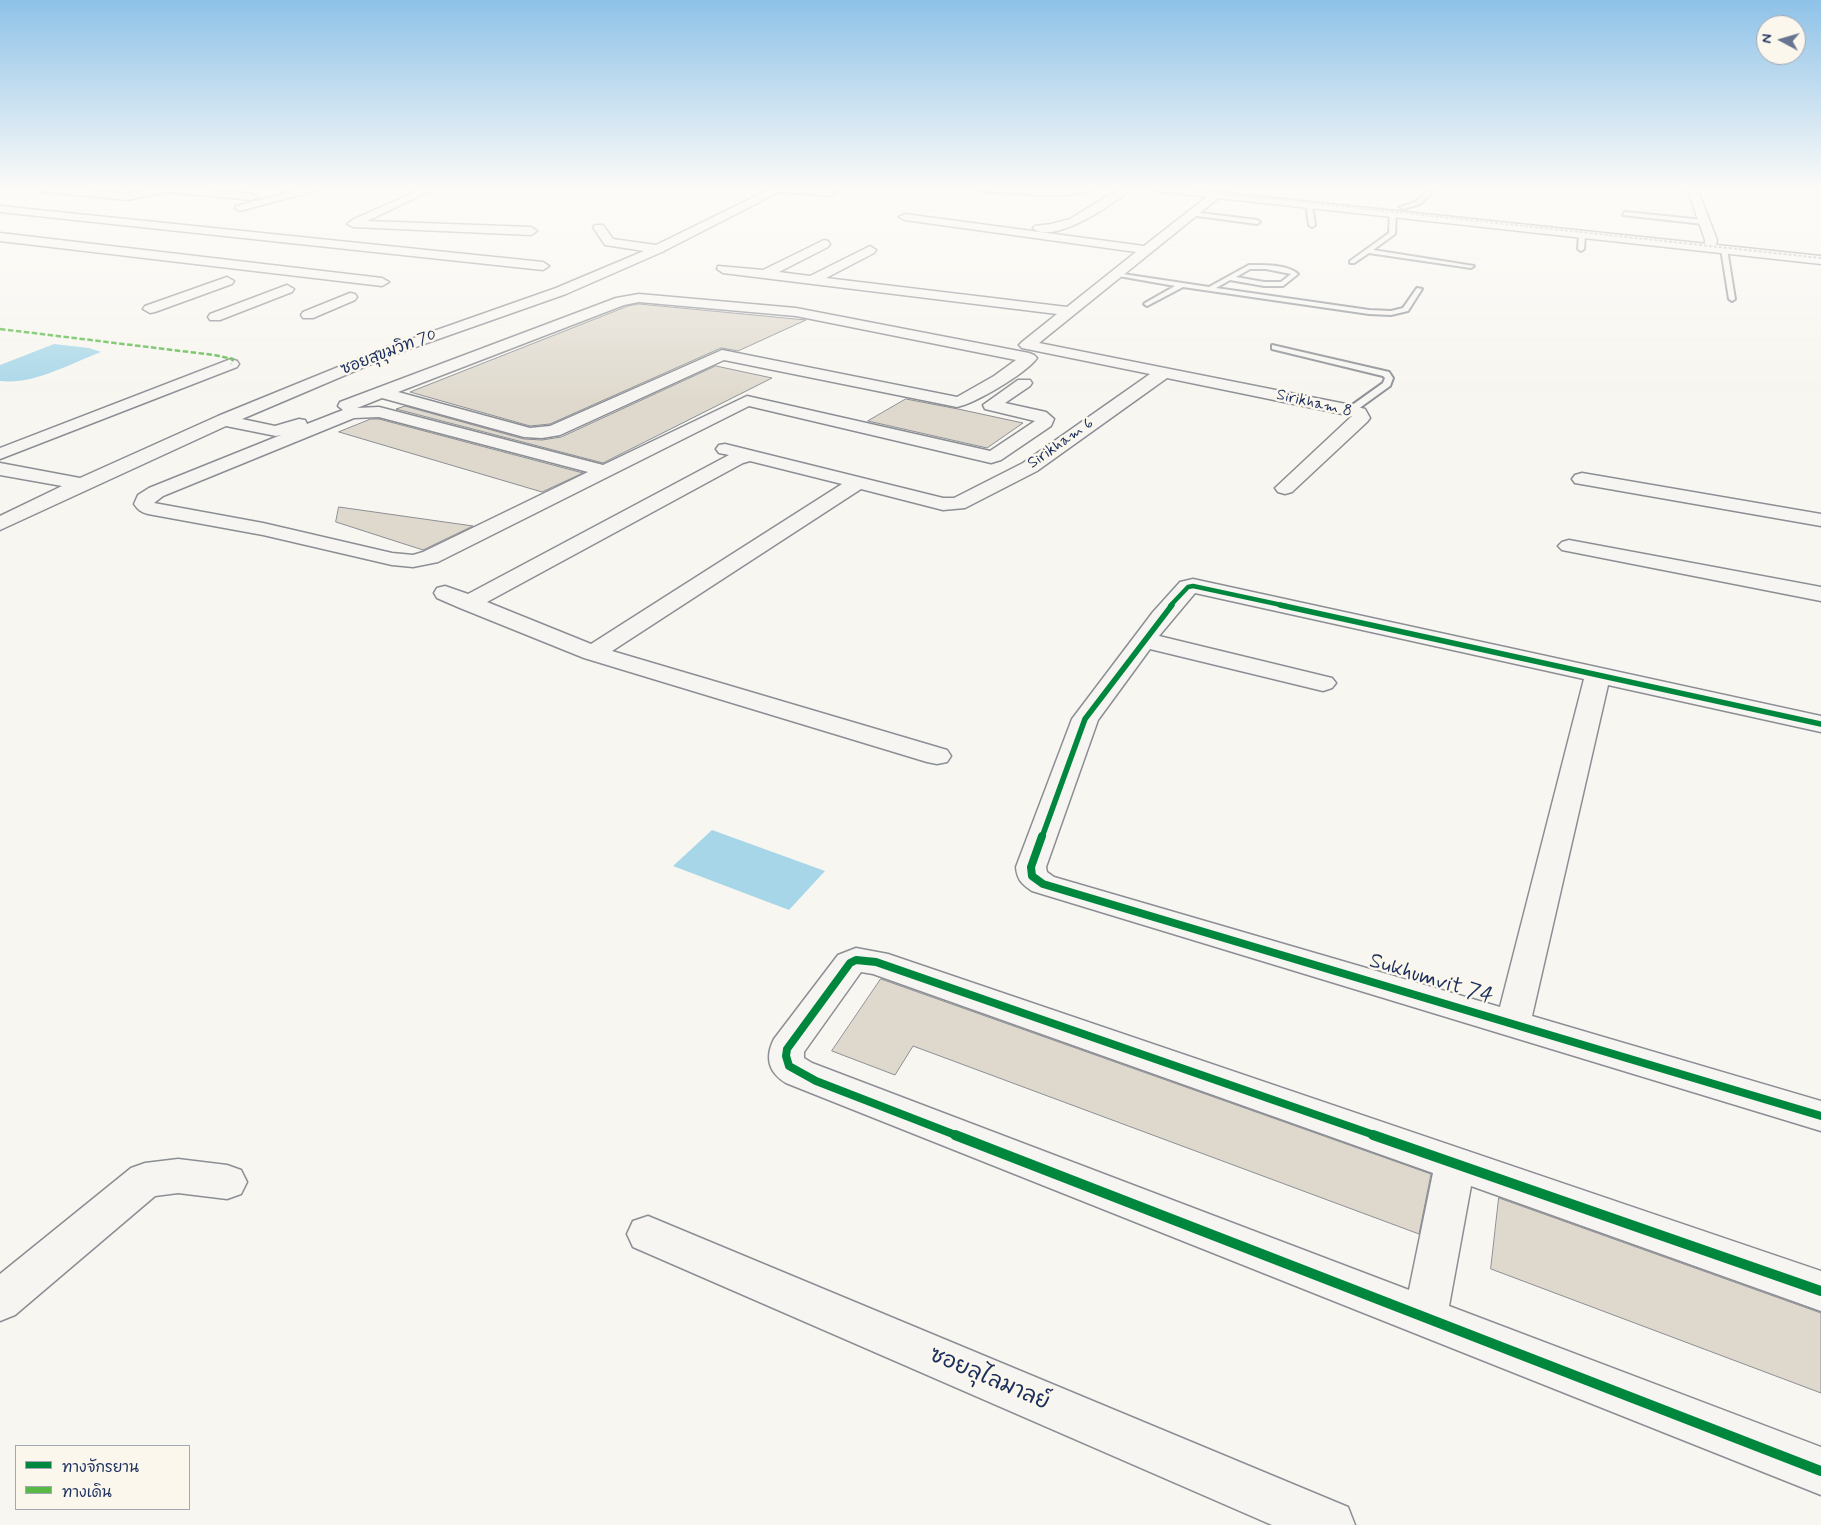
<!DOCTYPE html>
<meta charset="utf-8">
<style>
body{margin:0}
#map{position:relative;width:1821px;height:1525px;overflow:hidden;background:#f8f6f0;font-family:Mynerve,"Playpen Sans Thai",sans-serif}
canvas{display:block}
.legend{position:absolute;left:15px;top:1445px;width:175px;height:65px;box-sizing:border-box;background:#fbf7ec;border:1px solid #a1a7b3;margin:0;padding:6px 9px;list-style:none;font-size:15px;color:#1b2f5e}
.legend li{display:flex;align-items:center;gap:10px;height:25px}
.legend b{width:25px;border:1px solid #a1a7b3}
.north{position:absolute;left:1756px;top:15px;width:50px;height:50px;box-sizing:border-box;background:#fbf7ec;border:1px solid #a1a7b3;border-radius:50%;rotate:276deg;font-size:14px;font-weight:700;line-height:20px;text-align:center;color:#1b2f5e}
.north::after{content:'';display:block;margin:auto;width:18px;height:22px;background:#687591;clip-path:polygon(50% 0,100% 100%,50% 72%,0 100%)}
</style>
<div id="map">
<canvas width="1821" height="1525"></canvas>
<ul class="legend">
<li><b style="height:6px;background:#00873e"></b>ทางจักรยาน</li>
<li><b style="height:6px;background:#58b947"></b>ทางเดิน</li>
</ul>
<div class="north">N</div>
</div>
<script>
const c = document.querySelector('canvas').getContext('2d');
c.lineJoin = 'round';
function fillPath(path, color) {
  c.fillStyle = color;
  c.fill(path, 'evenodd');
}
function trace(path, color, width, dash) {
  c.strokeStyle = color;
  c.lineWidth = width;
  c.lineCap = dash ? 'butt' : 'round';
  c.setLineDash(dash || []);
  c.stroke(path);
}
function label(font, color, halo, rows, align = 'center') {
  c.font = font + ' Mynerve,"Playpen Sans Thai",sans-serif';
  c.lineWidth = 5;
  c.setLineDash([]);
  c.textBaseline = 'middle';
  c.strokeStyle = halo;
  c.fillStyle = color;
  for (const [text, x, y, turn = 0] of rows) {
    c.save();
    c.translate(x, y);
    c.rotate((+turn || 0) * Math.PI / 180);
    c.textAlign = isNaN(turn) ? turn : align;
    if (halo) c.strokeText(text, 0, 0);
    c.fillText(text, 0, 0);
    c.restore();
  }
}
fillPath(new Path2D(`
 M54,344l35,4 12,4c-32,12 -67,33 -101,29v-16z
 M712,830l113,41 -36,39 -116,-44z`), '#a7d6e8');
const building = new Path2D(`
 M639,304l167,16 -68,31 -17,-3 -171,76 -20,2 -120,-34 218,-86z
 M716,366l56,12 -169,85 -207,-54 9,-3 119,33 18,1 19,-3z
 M906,399l52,10 65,14 -36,25 -119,-27z
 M371,419h8l204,54 -41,19 -203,-60z
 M339,507l134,19 -50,24 -87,-28z
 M881,979l550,195 -12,60 -506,-188 -18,29 -63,-24z
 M1499,1198l322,115v80l-330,-124z`);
fillPath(building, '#dfd9cd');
trace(building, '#8b8e94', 1);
const lane = new Path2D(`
 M1430,188h6l-16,16 -17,5 -3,-2 16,-5z
 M1309,202l3,2 3,21 -3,2 -3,-2 -3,-21z
 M1393,211l3,2 -1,21 -22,16 101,16 -3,2 -102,-15 -15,10h-4v-2l39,-28 1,-20z
 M1192,212l65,8 3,2 -3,2 -67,-9z
 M1625,212l79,8 3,2 -3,2 -81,-9z
 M1582,232l3,2 -1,15 -3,2 -3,-2 1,-15z
 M1724,247l3,2 8,50 -3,2 -3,-2 -8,-50z
 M1249,265c14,0 38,-1 49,9l-15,12h-19l-34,-6 -14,8 153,22 22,1 12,-3 14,-20 5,1 -14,22 -17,4 -22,-1 -186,-27 -36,19 -3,-2 1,-1 30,-17 -62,-11 3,-2 93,14zM1250,269h16l25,5 -10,8h-17l-28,-5z
 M1272,345l117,27 4,6 -3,8 -36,26h-6v-4l35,-25 2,-5 -2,-2 -111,-27z`);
const street = new Path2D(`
 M41,188h22l64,6 31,-6h27l67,6 5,3 -5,3 -85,-8 -40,8 -82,-8 -4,-1z
 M304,188h15l-1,2 -78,21 -5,-3 1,-2z
 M424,188h13l-70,33 164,6 6,4 -6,4 -178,-8 -6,-3 7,-5z
 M772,188l59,2 5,3 -5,3 -52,-4 -117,60 -96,42 -176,62 -148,63 33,7 24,-7 6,1 2,4 36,-14 -5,-4 2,-4 276,-104 23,-4 157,14 233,45 5,2 3,3c-10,15 -63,46 -80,49l-233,-47 -164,75 -18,3 -18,-1 -142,-39 -25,10 22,-1 224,58 144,-69 243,55 45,-30 -50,-12 -2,-4 35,-25h12l2,3 -2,3 -25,17 41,9 8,7 -3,7 -50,34 -10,3 -242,-57 -311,156 -25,5 -21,-2 -129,-30 -115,-21c-7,-2 -10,-4 -14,-10l4,-9 11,-7 132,-53 -5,1 -50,-10 -226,104v-14l62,-30 -62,-11v-12l80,15 138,-62 162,-66 176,-62 88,-37 -39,-6 -12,-18 2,-2h8l10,14 43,6zM639,302l157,14 220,44 -22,16 -37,21 -235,-47 -172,76 -20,2 -132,-36 226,-87zM379,417l209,55 -165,80 -10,3 -21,-2 -129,-30 -109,-20 9,-7 191,-78z
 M975,188l94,2 23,-2c-14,14 -90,4 -112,3z
 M1120,188h11c-13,15 -80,58 -98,40l2,-2 16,-2 19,-5z
 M1687,188h10l20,52 -2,11 -4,1 -6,-4v-8z
 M1217,191l5,3 -1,2 -182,147 312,62 14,4 5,9 -3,4 -75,70 -7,2 -7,-2 -3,-4 77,-72 -185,-38 -130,93 -72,37 -22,2 -82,-21 -249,162 335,99 4,6 -4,6 -10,2 -10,-2 -343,-104 -124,-50 -23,-10 -3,-5 3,-5 8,-2 23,8 261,-139 -10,-2 -3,-4 3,-4 6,-1 218,54h11l69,-35 127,-89 -128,-26 -3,-3 3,-3 35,-28 -334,-41 -6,-4 1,-3 45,4 61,-30 4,1 2,3 -2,3 -49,25 31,4 60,-30 6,4 -2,3 -48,25 241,29 69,-55 -231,-32 -6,-3 6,-3 239,32 69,-54zM750,461l92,23 -251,160 -104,-42 256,-139z
 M0,206l543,56 6,4 -6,4 -543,-58z
 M0,233l382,45 7,4 -7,4 -382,-45z
 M227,277l7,4 -2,3 -77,28 -5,1 -7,-4 2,-3z
 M287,285l7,4 -2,3 -72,28h-10l-2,-3 2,-3z
 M350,293l5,1 2,3 -2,3 -42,18h-10l-2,-3 2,-3z
 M231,359l6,2 2,3 -2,3 -237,92v-11z
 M1582,473l239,41v12l-246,-43 -3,-4 3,-4z
 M1569,540l252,47v14l-259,-51 -4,-4 4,-4z
 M1193,579l628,137v16l-213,-47 -76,331 289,85v30l-789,-240c-10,-7 -15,-11 -16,-24l56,-148 81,-107 27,-30zM1195,593l389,86 -84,328 -446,-130 -7,-5 -1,-5 52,-147 52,-71 173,42 9,-3 4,-5 -4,-5 -173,-42z
 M856,948l32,6 933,317v40l-350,-125 -22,120 372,141v48l-1035,-412c-18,-11 -21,-26 -12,-44l64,-84zM861,972l12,2 560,199 -24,117 -597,-227 -8,-5v-6z
 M178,1159l49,6 14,5 6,12 -6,12 -14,5 -49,-6 -23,3 -140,119 -15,6v-47l131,-106 14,-5z
 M648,1216l700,291 7,18h-83l-639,-278 -6,-13 6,-13z`);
const highway = new Path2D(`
 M1149,188h30l642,68v8l-667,-73z`);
trace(lane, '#8b8e94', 4);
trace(street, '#8b8e94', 3);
trace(highway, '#8b8e94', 3);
fillPath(lane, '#f6f5f1');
fillPath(street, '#f6f5f1');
fillPath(highway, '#f6f5f1');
trace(new Path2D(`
 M1172,188l649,70`), '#b3b5b7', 2, [3, 2]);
trace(new Path2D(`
 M0,329l214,26 19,4 -2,5`), '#58b947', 2.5, [5.5, 2.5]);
trace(new Path2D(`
 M1170,606l18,-19 5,-1 93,20`), '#00873e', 4.5);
trace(new Path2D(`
 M1280,605l541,119
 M1042,837l43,-118 87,-114`), '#00873e', 5.5);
trace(new Path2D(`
 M1042,836l-11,31 1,9 11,8 778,232
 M958,1136l-142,-55 -27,-15 -3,-10 1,-7 63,-86 6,-3 20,2 501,174`), '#00873e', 8);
trace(new Path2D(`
 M955,1135l866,336
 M1373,1135l448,156`), '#00873e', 10);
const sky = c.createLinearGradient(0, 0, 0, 401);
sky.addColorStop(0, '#8ec2e8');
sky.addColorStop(0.47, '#fcfbf8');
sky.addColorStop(1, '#fcfbf800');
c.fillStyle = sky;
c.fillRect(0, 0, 1821, 401);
label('16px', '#1b2f5e', '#fbf7ec', [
 ["ซอยสุขุมวิท 70",389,353,-21],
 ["Sirikham 8",1314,404,13],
 ["Sirikham 6",1061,444,-35]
]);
label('22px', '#1b2f5e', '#fbf7ec', [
 ["Sukhumvit 74",1431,980,17],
 ["ซอยลุไลมาลย์",989,1380,23]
]);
</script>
